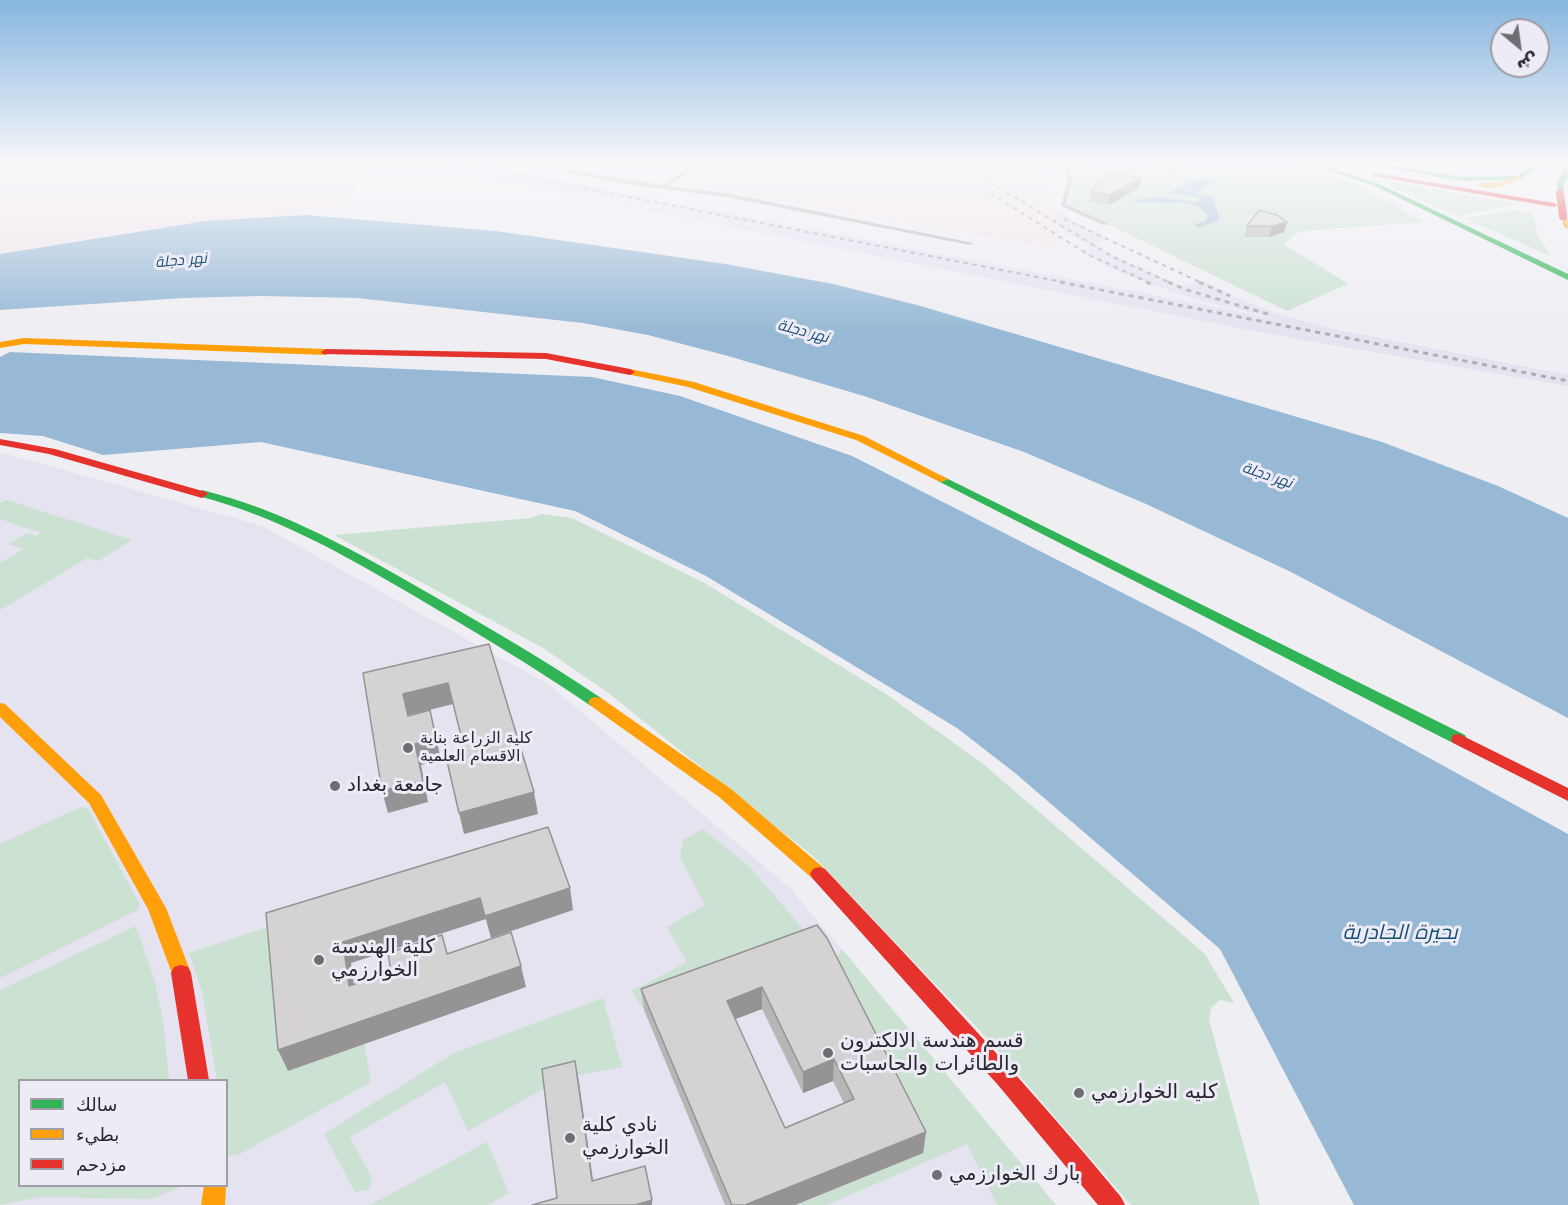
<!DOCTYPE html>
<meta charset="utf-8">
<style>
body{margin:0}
#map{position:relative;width:1568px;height:1205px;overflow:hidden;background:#eeeef3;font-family:"DejaVu Sans",Cairo,sans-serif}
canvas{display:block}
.legend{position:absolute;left:18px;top:1079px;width:210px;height:108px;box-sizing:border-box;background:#edebf6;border:2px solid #9f9da5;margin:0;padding:8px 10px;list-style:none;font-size:18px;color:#29282c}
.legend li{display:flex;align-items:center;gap:12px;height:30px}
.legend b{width:30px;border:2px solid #9f9da5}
.north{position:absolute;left:1490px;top:18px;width:60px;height:60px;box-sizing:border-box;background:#edebf6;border:2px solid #9f9da5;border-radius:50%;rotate:151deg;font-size:16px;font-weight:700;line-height:24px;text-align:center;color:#29282c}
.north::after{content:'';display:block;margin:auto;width:21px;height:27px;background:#6e6d72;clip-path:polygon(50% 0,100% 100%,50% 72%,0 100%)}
</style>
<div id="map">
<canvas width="1568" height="1205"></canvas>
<ul class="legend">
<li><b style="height:8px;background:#30b455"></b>سالك</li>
<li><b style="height:8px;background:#ff9f0a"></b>بطيء</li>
<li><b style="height:8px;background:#e5322d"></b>مزدحم</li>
</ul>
<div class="north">ش</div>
</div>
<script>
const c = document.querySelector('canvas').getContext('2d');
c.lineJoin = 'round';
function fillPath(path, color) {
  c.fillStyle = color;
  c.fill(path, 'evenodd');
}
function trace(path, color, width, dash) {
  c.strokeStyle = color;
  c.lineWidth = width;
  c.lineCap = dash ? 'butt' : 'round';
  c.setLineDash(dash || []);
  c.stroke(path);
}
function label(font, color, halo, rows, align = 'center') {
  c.font = font + ' "DejaVu Sans",Cairo,sans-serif';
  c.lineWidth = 6;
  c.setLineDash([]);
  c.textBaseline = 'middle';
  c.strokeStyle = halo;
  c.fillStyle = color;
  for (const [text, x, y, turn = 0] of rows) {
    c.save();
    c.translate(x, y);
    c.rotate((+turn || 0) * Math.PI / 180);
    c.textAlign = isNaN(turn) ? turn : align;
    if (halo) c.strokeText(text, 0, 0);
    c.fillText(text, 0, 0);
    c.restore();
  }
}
fillPath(new Path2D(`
 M384,164h93l805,156 -83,-20 -50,-16 -42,-17 -29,-17 14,-2 -85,-53 -32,-31 133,76 -12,4 22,13 63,29 21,-5 67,30 60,17 239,47v11l-310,-54 -818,-163z
 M0,452l262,74 286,158 242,204 266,317h-1056zM20,1080h206v106h-206z`), '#e5e3f0');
fillPath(new Path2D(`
 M0,164h367l-21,42 -213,25 -133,23z
 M706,164h334l23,86 -386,-67z`), '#f2e4ea');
fillPath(new Path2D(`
 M1077,164h213l40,8 -4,3 24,5 73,42 -124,9 -15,13 64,40 -61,27 -217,-105z
 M1371,178l131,23 14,4 -59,11z
 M1514,210l19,4 4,19 14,23 -87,-38z
 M6,500h1l125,40 -34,21 -11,-3 -87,52v-47l24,-14 -16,-5 20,-11 8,3 5,-3 -41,-14v-16z
 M541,514l31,4 131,64 183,112 97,70 222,190 29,49 -14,-3 -9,8 -2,12 51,185h-129l-145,-168 -172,-180 -207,-165 -64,-44 -209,-113 197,-17z
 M81,807l7,2 52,96 -2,5 -138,68v-134z
 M703,829l48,39 66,78 -173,64 -12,-19 55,-29 -20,-35 38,-22 -25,-47 3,-18z
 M325,908l39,135 7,39 -133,73 -11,2 -1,-77h-9l-15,-88 -13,-39z
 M136,926l19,56 8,39 6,59h-149v106h159v2l-28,11 -111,-2 -40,8v-215z
 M841,948l215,257h-59l-30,-61 -140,61h-32l128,-52 -97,-193 14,-6z
 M603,998l19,69 -59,11 -95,53 -23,-49 -95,55 22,42 -3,11 -14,2 -31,-58 130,-81z
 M487,1142l22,51 -21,12h-118z`), '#cbe1d2');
fillPath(new Path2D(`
 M1214,177l7,1 -25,15 18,5 5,22 -20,8 -6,-3 12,-4 3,-4c-11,-24 -59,-10 -78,-16l28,-4 37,5 6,-4 -33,-5 20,-11z
 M306,215l190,16 229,33 108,20 84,21 465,137 116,44 70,32v200l-277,-146 -145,-68 -122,-52 -160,-56 -136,-40 -80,-21 -65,-12 -226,-25 -97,-2 -76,2 -184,12v-56l205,-33z
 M10,352l582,25 88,19 172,60 338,171 378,207v371h-214l-134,-256 -205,-176 -58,-45 -251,-152 -131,-65 -314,-69 -158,13 -60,-19 -43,-3v-76z`), '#97b9d5');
fillPath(new Path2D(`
 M522,164h12l128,21 33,-21h7l-34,22 58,7 247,50 -3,2 -244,-48 -101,-13z
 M1064,164h6l3,18 -7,22 41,19v2h-4l-42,-19 6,-24z
 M1517,164h14l6,2 -3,2z`), '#b2b4b5');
fillPath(new Path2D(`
 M1308,164h9l62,20 189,90v6l-193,-94z
 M1366,164h15l81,13 55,-1 17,-12h7l-22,16 -57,1z
 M1568,164v14l-5,6 1,9 -6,1 -1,-10 8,-19z
 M942,476l523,259 2,4 -2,4h-12l-515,-262 -2,-2 2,-2z
 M202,490c84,21 153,61 228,104 58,33 116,67 171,104l3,4 -3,4h-10c-57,-39 -116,-74 -175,-109 -70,-41 -139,-81 -218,-101l-2,-2 2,-2z`), '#30b455');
fillPath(new Path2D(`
 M1519,176l2,3c-14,5 -31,13 -44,6l3,-2h17z
 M1560,214l7,2 1,13 -4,-2z
 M24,338l302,11 5,3 -5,3 -302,-11 -24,4v-6z
 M630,369l64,13 170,54 84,43 -6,3 -4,-1 -82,-41 -168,-53 -61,-13 -2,-2z
 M596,697l5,1 130,91 94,80 3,5 -3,5 -6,2 -6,-2 -94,-82 -128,-91 -3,-4 3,-4z
 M0,703l5,1 96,91 65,113 25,65 -3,6 -7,2 -7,-2 -26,-70 -59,-106 -89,-86z
 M204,1186h22l-1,19h-24z`), '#ff9f0a');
fillPath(new Path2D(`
 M1375,173l179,30 4,2 -4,2 -181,-31z
 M326,349l220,4 84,16 5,3 -5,3 -84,-16 -223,-5 -2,-2z
 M0,439l55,10 151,43 2,2 -6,4 -153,-44 -49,-9z
 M1459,734l109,54v13l-115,-58 -2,-4 2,-4z
 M819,867l6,2c101,107 202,214 296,328l4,8h-27l-100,-120 -185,-206 -3,-5 3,-5z
 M181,965l7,2 3,6 18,107h-21l-17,-107 3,-6z`), '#e5322d');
trace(new Path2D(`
 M404,164l54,7
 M460,164l608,119
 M944,164l23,14
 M960,164l153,93 58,26
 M88,169l158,-5
 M990,193l99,62 61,28
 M1064,219l138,64`), '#aeaeb1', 2, [4.5, 4.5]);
trace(new Path2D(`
 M1060,282l508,99
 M1146,282l8,3
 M1168,282l19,8 84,25
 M1199,282l31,14`), '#aeaeb1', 3, [5, 5]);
trace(new Path2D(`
 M1560,193l3,23`), '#e5322d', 8);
fillPath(new Path2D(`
 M1144,164h42l-14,6z
 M1141,178l-2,10 -30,17 -19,-4 1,-9z
 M1287,222l-3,10 -15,5h-25l3,-11z
 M817,925l109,207 -3,21 -128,52h-70l-81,-195 -3,-21zM762,1009l41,84 30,-12 11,22 -59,25 -50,-109z`), '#b7b5b6');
fillPath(new Path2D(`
 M1173,164h13l-14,6z
 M1141,178l-2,10 -30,17 1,-10z
 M1287,222l-3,10 -15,5 3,-11z
 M448,683l5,21 -44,11 4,21 -5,-20 -5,-22z
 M430,710l11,50 -20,5 7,37 -40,11 -6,-22 33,-47z
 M534,792l4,22 -74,20 -5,-21z
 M570,888l3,22 -82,28 -6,-22z
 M480,898l6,21 -135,44 6,45 -8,-22 -6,-44z
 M521,966l5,21 -238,84 -10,-21z
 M762,987v22l-34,13 -1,-21z
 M834,1059l-1,22 -30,12v-21z
 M575,1061l4,21 17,119 -4,-20z
 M926,1132l-3,21 -128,52h-50z
 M652,1200v5h-17z`), '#959394');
const building = new Path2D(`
 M1111,172l30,6 -31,17 -19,-3z
 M1259,210l18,5 10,7 -15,4h-25z
 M489,644l45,148 -75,21 -12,-52 19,-5 -18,-73 -45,11 5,22 22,-6 6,29 -21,5 8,37 -41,10 -19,-118z
 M548,827l22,61 -85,28 -5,-18 -137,44 6,44 42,-14 -3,-19 54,-18 5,19 64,-22 10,34 -243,84 -12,-137z
 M817,925l10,13 99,194 -181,73h-13l-91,-216zM762,987l41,85 31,-13 20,40 -69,29 -58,-127z
 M575,1061l17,120 53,-15 7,34 -17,5h-103l25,-7 -15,-129z`);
fillPath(building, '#d5d2d4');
trace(building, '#959394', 1.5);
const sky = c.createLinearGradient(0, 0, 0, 333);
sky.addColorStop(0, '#87b6e0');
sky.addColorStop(0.49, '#f7f7fa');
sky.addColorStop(1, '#f7f7fa00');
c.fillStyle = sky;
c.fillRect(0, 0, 1568, 333);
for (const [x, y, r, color] of [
 [408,748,6,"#6e6d72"],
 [335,786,6,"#6e6d72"],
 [319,960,6,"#6e6d72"],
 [828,1053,6,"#6e6d72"],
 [1079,1093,6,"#6e6d72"],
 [570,1138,6,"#6e6d72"],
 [937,1175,6,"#6e6d72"]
]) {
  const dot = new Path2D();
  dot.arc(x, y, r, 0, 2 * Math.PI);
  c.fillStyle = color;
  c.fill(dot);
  trace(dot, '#edebf6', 2);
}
label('italic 15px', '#184f75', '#edebf6', [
 ["نهر دجلة",181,261,-5],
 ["نهر دجلة",803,332,15],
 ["نهر دجلة",1267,476,19]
]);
label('16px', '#29282c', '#edebf6', [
 ["كلية الزراعة بناية",420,739],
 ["الاقسام العلمية",420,757]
], 'left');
label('20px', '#29282c', '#edebf6', [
 ["جامعة بغداد",347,786],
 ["كلية الهندسة",331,948],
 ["الخوارزمي",331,971],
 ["قسم هندسة الالكترون",840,1042],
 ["والطائرات والحاسبات",840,1065],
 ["كليه الخوارزمي",1091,1093],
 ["نادي كلية",582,1126],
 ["الخوارزمي",582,1149],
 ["بارك الخوارزمي",949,1175]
], 'left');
label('italic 21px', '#184f75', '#edebf6', [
 ["بحيرة الجادرية",1400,934]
]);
</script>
